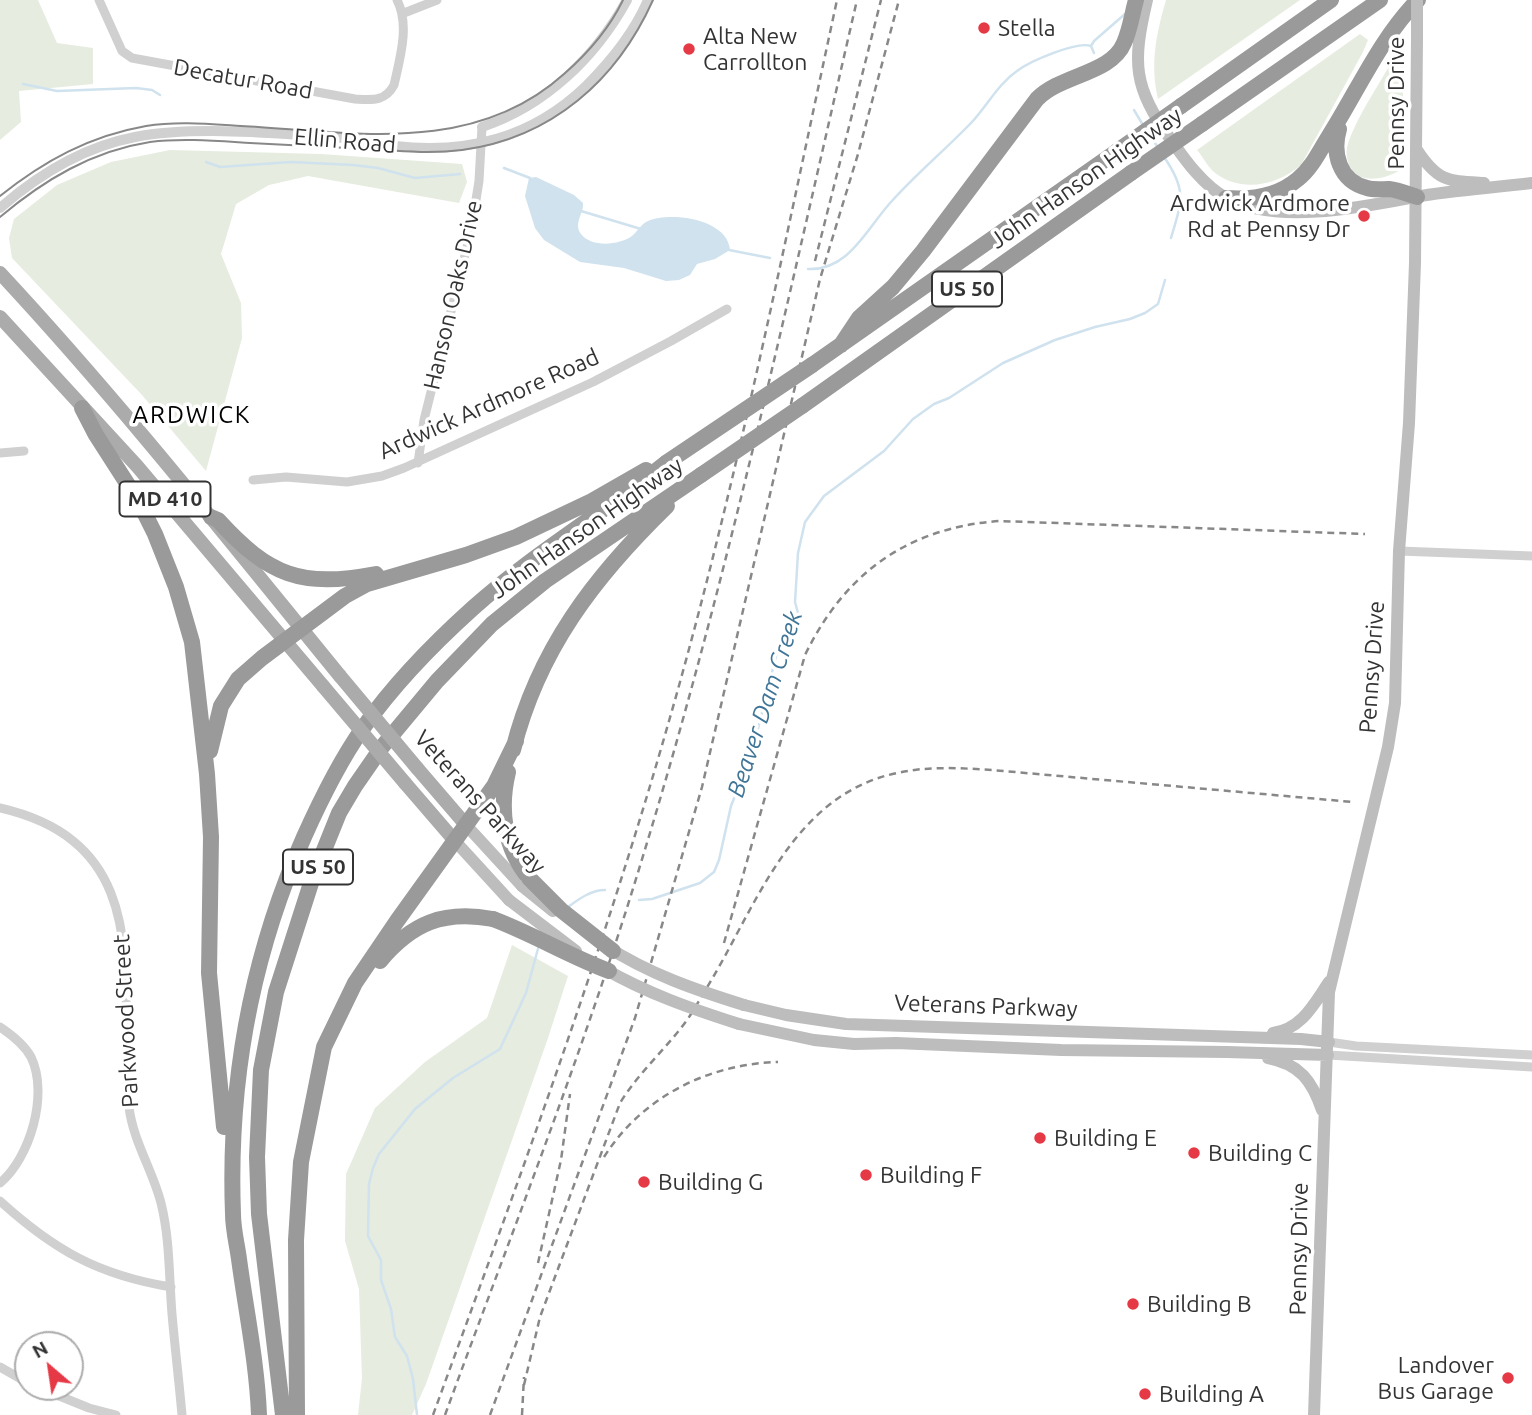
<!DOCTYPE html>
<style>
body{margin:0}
#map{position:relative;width:1532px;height:1415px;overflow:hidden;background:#fff;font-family:Ubuntu,sans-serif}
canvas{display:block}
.north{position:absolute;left:14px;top:1331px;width:70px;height:70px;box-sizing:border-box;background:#fff;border:2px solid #adadad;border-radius:50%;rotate:331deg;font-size:19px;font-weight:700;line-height:28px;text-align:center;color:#333}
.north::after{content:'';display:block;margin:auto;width:24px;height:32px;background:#e63946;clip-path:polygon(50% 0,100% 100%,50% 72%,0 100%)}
</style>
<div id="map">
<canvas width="1532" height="1415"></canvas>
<div class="north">N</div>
</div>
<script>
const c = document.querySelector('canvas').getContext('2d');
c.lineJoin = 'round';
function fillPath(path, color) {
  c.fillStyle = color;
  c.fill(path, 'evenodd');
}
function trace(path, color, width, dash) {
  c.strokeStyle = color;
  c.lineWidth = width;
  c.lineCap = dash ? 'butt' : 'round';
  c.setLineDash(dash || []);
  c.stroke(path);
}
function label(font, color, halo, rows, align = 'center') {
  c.font = font + ' Ubuntu,sans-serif';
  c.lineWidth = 7;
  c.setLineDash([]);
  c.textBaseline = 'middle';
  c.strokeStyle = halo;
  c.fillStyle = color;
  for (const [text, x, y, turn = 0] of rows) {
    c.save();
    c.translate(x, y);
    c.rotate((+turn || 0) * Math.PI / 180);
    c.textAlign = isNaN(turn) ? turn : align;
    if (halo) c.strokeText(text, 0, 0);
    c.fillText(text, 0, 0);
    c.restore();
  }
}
fillPath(new Path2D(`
 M0,0h38l19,43 36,5v36l-74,7 2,31 -21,18z
 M1166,0h134l-142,99c-8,-36 -2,-64 8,-99z
 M1360,34l8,6 -5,12 -62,113c-23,20 -60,29 -87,7 -6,-5 -11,-15 -17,-22z
 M1403,51v84l-3,35c-11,7 -28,12 -41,6 -9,-5 -14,-18 -12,-28 5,-24 35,-68 48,-92z
 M170,150l151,4 141,10 5,18 -8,21 -151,-27 -39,9 -33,19 -15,50 20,49 1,35 -36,133 -64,-76 -130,-137 -3,-20 5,-19 43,-34 54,-23z
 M512,945l56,31 -20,62 -122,346 -14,31h-54l4,-37 -3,-89 -14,-48 1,-67 29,-66 50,-46 62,-44z`), '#e6ecdf');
fillPath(new Path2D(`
 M536,177l38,18 9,8c1,11 -10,20 -2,31 11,14 38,11 51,2 5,-4 9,-12 16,-15 23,-10 80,-2 82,29l-15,9 -18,5 -7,11 -11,5 -13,1 -42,-13 -44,-6 -36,-22 -9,-12 -10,-32 4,-18z`), '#cfe2ee');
trace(new Path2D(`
 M1094,53l-3,-7 3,-5 31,-27
 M23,84l34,7 79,-3 16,2 8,5
 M1134,110l9,15
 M1151,136l7,12
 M1164,157c23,33 18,44 7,81
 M206,162l14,5 71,-5 62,3 25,3 37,10 45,-4
 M504,168l26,10
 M581,211l60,18
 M729,250l41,8
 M808,269c41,2 59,-41 83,-67 25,-28 54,-52 80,-79 16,-17 27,-39 46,-52 13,-10 60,-30 74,-25
 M639,900l13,-1 48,-16 14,-11 5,-12 12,-54 21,-53 24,-97 8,-19 11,-13 3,-11 -3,-11 3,-49 7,-31 19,-26 60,-45 29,-32 21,-15 15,-6 54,-35 52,-23 40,-13 35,-8 15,-6 13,-9 7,-24
 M568,907c11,-8 23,-17 37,-17
 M417,1415l-4,-36 -6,-23 -12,-19 -4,-28 -10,-29v-20l-13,-24 1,-52 4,-16 6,-14 36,-45 38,-31 47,-29 26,-56 13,-48`), '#cfe2ee', 2.5);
trace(new Path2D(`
 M99,0l23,51 10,7 223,41c17,1 30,3 39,-14 6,-27 16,-60 3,-85
 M404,13l33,-13
 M0,453l24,-2
 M418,463l6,-43 47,-189 8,-50 3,-54
 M253,480l33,-3 61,5 35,-6 22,-8 189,-86 78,-41 56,-32
 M1399,551l133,5
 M0,808c161,37 117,179 129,299 4,34 24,64 32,96 9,36 8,75 11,111 3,34 7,67 10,101
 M0,1027c12,8 24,17 31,30 18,37 -1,101 -31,126
 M1329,1042l27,4 176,9
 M1328,1055l204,12
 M0,1201c54,49 98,74 171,86
 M0,1367l28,16
 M37,1387l52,21 27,7`), '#d0d0d0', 9);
trace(new Path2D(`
 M482,127c63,-21 113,-69 145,-127
 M0,208c39,-34 83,-61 135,-71 58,-11 137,-4 197,0 21,2 42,6 63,9 73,8 137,-8 191,-60 25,-25 48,-53 62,-86`), '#d0d0d0', 10);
trace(new Path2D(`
 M1147,0c-15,64 -14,86 24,140 15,21 32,45 55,58 49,27 137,9 189,-1 38,-7 78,-9 117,-14
 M1417,150c21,32 31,31 67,33
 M466,825l56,61
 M455,841l54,59
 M744,1005l42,10 60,9 455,15 28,3
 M739,1024l75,16 40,4 42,-1 165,7 166,2 101,3
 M1273,1033c29,-4 41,-29 56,-51
 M1268,1058c32,6 44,23 54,52
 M1314,1415l15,-423 59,-245 7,-44 4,-152 10,-128 6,-160 2,-226`), '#bdbdbd', 12);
trace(new Path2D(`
 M0,273c120,129 229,267 340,403
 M0,317l137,149 186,220
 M417,768l49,57
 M405,783l50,58`), '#ababab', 14);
trace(new Path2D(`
 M1181,106l150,-106
 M1202,124l178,-124
 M1339,129c-7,24 0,52 28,59 7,2 14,1 22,1 9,1 19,5 28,8
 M1226,198c26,2 52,-2 72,-19 14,-11 22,-29 31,-43 29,-46 51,-97 89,-136
 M841,345l18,-27 34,-31 30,-36 114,-152c25,-25 74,-25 87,-56 6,-13 8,-29 12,-43
 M812,365l304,-213
 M802,406l329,-233
 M82,408l14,27 43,67 16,32 21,53 16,55 15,132 4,63 -2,136 15,154
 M211,517l7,3c51,56 83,68 158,54
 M513,750c25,-100 81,-173 154,-244
 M210,751l11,-45 17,-27 24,-21 83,-62 22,-12 99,-29 50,-18 76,-36 54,-31
 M508,772c-9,37 -4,76 21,106
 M380,961c32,-38 63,-51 113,-42
 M259,1415c-2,-52 -13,-104 -20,-156 -2,-15 -6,-30 -6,-45 -5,-131 18,-257 71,-377 17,-38 35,-75 59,-109 31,-44 70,-84 110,-120 60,-54 130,-95 193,-145
 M283,1415l-24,-201 -2,-57 4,-87 15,-78 36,-112 27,-67 16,-27 27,-39 55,-66 55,-57 53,-43 156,-106
 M297,1415l-1,-175 5,-78 23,-115 31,-64 42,-62 97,-135 22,-45`), '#9a9a9a', 16);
trace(new Path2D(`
 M0,196c44,-35 89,-60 146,-70 31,-5 63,-2 95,0 112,6 232,30 323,-52 24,-21 45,-45 59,-74
 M0,217c44,-37 92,-66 150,-75 33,-4 67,-1 100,1 39,2 78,4 117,6 32,2 63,5 95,1 90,-12 155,-70 191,-150`), '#888', 2);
trace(new Path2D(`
 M815,261l66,-261
 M724,943l81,-288c40,-82 102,-127 194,-134l366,13
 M604,1157c38,-60 104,-93 174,-95
 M538,1263l23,-103 9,-66
 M524,1385l16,-68 80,-214c19,-31 46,-54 67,-83 7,-10 13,-21 19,-31 50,-81 85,-194 191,-216 31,-7 63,-5 95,-3l361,32
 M433,1415c84,-230 169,-459 236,-694 68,-237 116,-480 168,-721
 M445,1415c68,-186 141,-370 198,-559 86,-281 148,-570 214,-856
 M490,1415l145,-397 67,-231 118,-508 38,-125 41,-154
 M522,1415l2,-38`), '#888', 2.5, [7, 5]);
trace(new Path2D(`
 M1417,37v-37
 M522,886l31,25
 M509,900l67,51
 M606,946c43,28 90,44 138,59
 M603,968c43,25 89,41 136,56`), '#bdbdbd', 12);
trace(new Path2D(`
 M340,676l77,92
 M323,686l82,97`), '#ababab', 14);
trace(new Path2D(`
 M1116,152l65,-46
 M1131,173l71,-49
 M666,463l146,-98
 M701,475l101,-69
 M529,878l32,32 52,41
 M493,919c40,15 76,37 116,52`), '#9a9a9a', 16);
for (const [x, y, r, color] of [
 [984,28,7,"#e63946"],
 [689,49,7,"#e63946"],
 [1364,216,7,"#e63946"],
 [1040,1138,7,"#e63946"],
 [1194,1153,7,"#e63946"],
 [866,1175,7,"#e63946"],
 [644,1182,7,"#e63946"],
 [1133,1304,7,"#e63946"],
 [1508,1378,7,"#e63946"],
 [1145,1394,7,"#e63946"]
]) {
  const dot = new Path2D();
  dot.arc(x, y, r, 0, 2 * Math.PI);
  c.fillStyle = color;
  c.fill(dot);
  trace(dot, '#fff', 2.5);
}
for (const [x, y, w] of [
 [967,289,70],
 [165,499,91],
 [318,867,70]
]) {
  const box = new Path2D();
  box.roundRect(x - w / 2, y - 17.5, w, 35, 5);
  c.fillStyle = '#fff';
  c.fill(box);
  trace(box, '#333', 2);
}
label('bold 21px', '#333', null, [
 ["US 50",967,289],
 ["MD 410",165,499],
 ["US 50",318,867]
]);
label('23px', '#333', '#fff', [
 ["Stella",998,28],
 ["Alta New",703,36],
 ["Carrollton",703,62],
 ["Ardwick Ardmore",1350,203,"right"],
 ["Rd at Pennsy Dr",1350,229,"right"],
 ["Building E",1054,1138],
 ["Building C",1208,1153],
 ["Building F",880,1175],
 ["Building G",658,1182],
 ["Building B",1147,1304],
 ["Landover",1494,1365,"right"],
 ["Bus Garage",1494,1391,"right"],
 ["Building A",1159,1394]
], 'left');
label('23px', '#333', '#fff', [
 ["Decatur Road",243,79,10],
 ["Pennsy Drive",1396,103,-90],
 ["Ellin Road",345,141,5],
 ["John Hanson Highway",1086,178,-35],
 ["Hanson Oaks Drive",453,295,-77],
 ["Ardwick Ardmore Road",489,404,-24],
 ["John Hanson Highway",587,528,-35],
 ["Pennsy Drive",1372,667,-86],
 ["Veterans Parkway",480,802,48],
 ["Veterans Parkway",986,1006,2],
 ["Parkwood Street",126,1021,-93],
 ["Pennsy Drive",1299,1249,-89]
]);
c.letterSpacing = '2px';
label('24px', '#000', '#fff', [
 ["ARDWICK",192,415]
]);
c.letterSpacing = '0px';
label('italic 24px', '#3f7597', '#fff', [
 ["Beaver Dam Creek",765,704,-72]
]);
</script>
